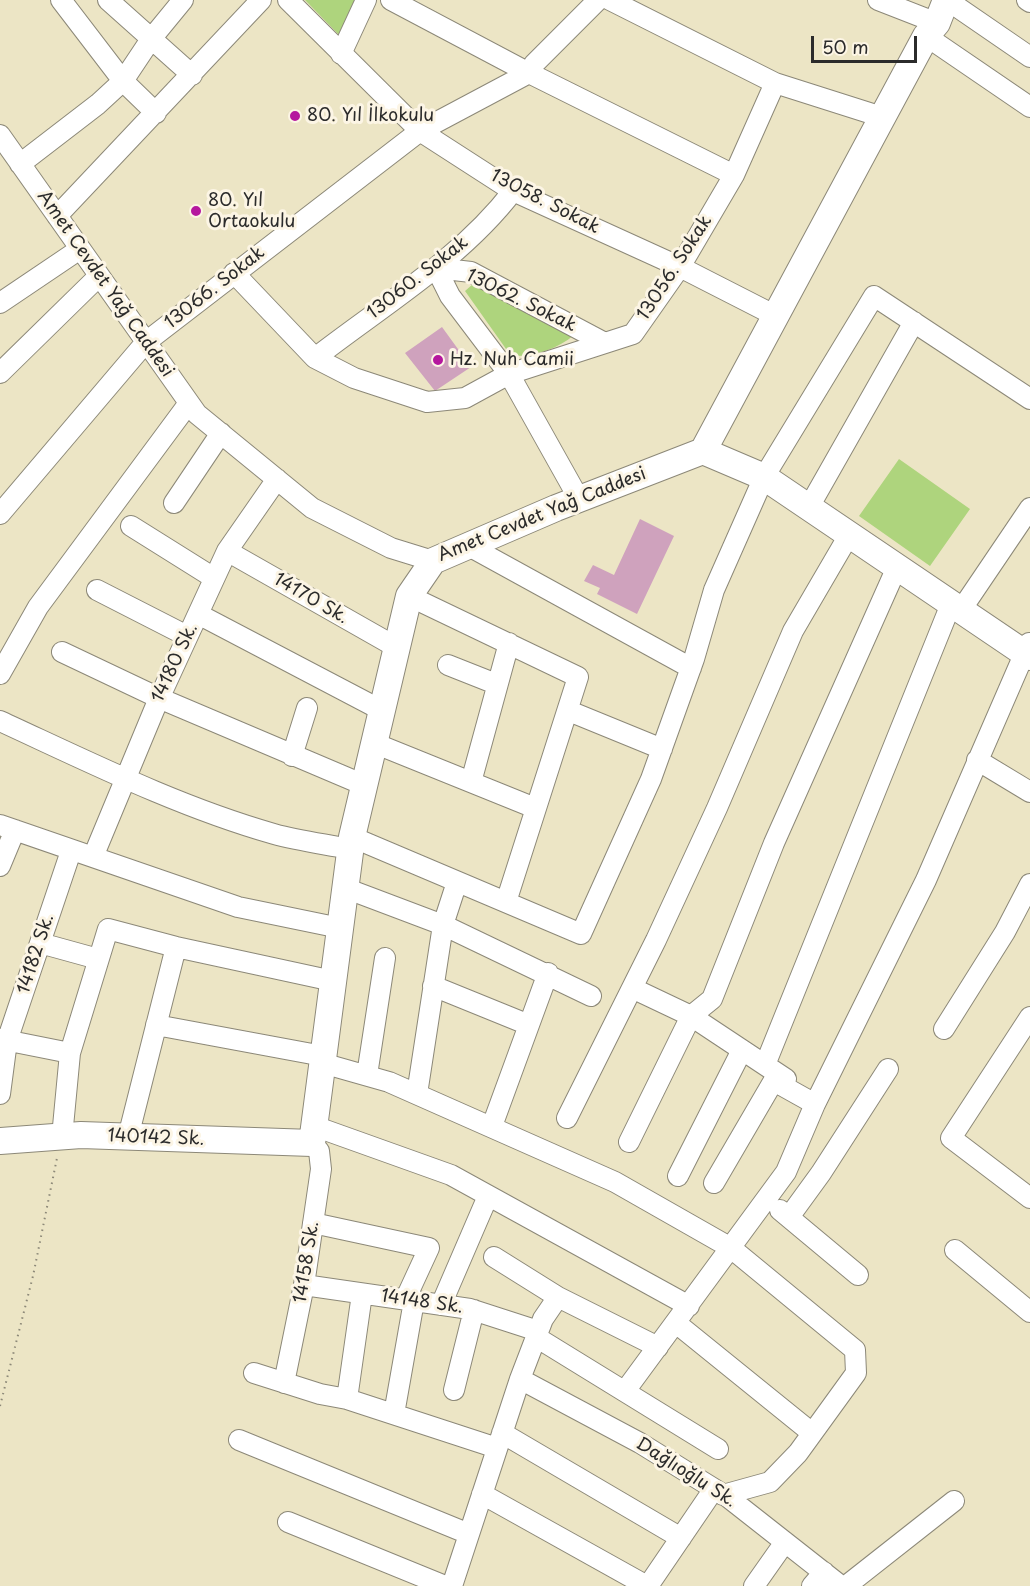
<!DOCTYPE html>
<meta charset="utf-8">
<style>
body{margin:0}
#map{position:relative;width:1030px;height:1586px;overflow:hidden;background:#ece5c5;font-family:"Playpen Sans",sans-serif}
canvas{display:block}
.scale{position:absolute;left:811px;top:36px;width:106px;height:27px;box-sizing:border-box;border:3px solid #2b2b2b;border-top:0;padding-left:8px;font-size:18px;line-height:21px;white-space:nowrap;color:#2b2b2b;-webkit-text-stroke:4px #fcf5e5;paint-order:stroke}
</style>
<div id="map">
<canvas width="1030" height="1586"></canvas>
<div class="scale">50 m</div>
</div>
<script>
const c = document.querySelector('canvas').getContext('2d');
c.lineJoin = 'round';
function fillPath(path, color) {
  c.fillStyle = color;
  c.fill(path, 'evenodd');
}
function trace(path, color, width, dash) {
  c.strokeStyle = color;
  c.lineWidth = width;
  c.lineCap = dash ? 'butt' : 'round';
  c.setLineDash(dash || []);
  c.stroke(path);
}
function label(font, color, halo, rows, align = 'center') {
  c.font = font + ' "Playpen Sans",sans-serif';
  c.lineWidth = 6;
  c.setLineDash([]);
  c.textBaseline = 'middle';
  c.strokeStyle = halo;
  c.fillStyle = color;
  for (const [text, x, y, turn = 0] of rows) {
    c.save();
    c.translate(x, y);
    c.rotate((+turn || 0) * Math.PI / 180);
    c.textAlign = isNaN(turn) ? turn : align;
    if (halo) c.strokeText(text, 0, 0);
    c.fillText(text, 0, 0);
    c.restore();
  }
}
fillPath(new Path2D(`
 M305,0h56l-21,36z
 M473,284h8l93,51c-16,14 -41,22 -63,21l-46,-65z
 M899,459l71,50 -40,57 -71,-50z`), '#aed47d');
fillPath(new Path2D(`
 M442,327l29,40 -36,24 -30,-38z
 M640,519l34,17 -37,78 -40,-20 3,-6 -16,-7 9,-16 21,10z`), '#cfa2bd');
const minor = new Path2D(`
 M61,0l62,81 33,32
 M108,0l84,75
 M288,0l132,131 93,60 167,76 94,48
 M391,0l138,73 205,102
 M610,0l165,83 107,34
 M878,0l59,23
 M947,0l83,57
 M1027,0l3,2
 M926,36l104,71
 M341,54l25,-54
 M0,135l197,279 115,94 79,40 42,13
 M20,164l78,-60 25,-23 28,-42 32,-39
 M57,216l204,-216
 M436,268l14,28 59,78 70,125
 M436,268l35,4 132,70
 M234,273l81,85 39,20 73,24 38,-4 44,-24 124,-40 47,-67 54,-92 41,-92
 M0,303l80,-54
 M315,358c68,-53 146,-99 198,-167
 M0,373l99,-97
 M174,503l47,-70
 M809,507l105,-185
 M0,514l146,-172 274,-211 109,-58 5,-9 64,-64
 M131,526l83,52
 M469,546l222,122
 M227,551l169,96
 M97,590l90,46
 M409,596l169,81 -72,225
 M961,610l69,-102
 M198,614l183,96
 M62,652l97,46 205,87
 M448,665l48,19
 M0,674l38,-67 151,-204
 M569,711l93,38
 M0,721c89,41 179,86 274,113 25,7 51,10 76,15
 M374,743l161,65
 M292,756l15,-48
 M977,760l53,32
 M471,782l38,-139
 M0,825l238,82 102,21
 M352,837l229,97 70,-155 43,-120 20,-69 50,-113 110,-181 156,103
 M93,857l64,-154 70,-152 50,-72
 M0,866l15,-36
 M345,888l98,37 148,71
 M40,943l58,16
 M433,986l96,39
 M632,988l59,28 95,63 -5,6 34,19
 M1030,1017l-79,121 79,60
 M156,1025l167,31
 M944,1029l61,-97 25,-48
 M0,1039l70,14
 M322,1063l67,19 226,100 116,66 124,102 1,23 -58,80 -28,29 -47,13
 M765,1065l186,-461
 M367,1075l18,-117
 M0,1094l7,-53 64,-190
 M417,1094l26,-169 14,-43
 M567,1118l89,-178 61,-132 76,-177 56,-96
 M314,1126l137,49 238,131
 M492,1126l56,-153
 M62,1137l8,-84 38,-124 68,18 157,34
 M128,1137l48,-190
 M629,1142l62,-126 21,-17 62,-156 123,-276
 M678,1176l64,-126
 M714,1183l63,-108
 M780,1210l78,65
 M789,1217l32,-44 67,-104
 M313,1223l116,25 -24,52
 M955,1250l75,62
 M304,1285l166,24 68,22
 M558,1297l100,50
 M441,1305l47,-109
 M676,1323l136,110
 M536,1337l182,112
 M254,1373l66,21 27,5 150,49
 M520,1379l120,64 89,55 112,88
 M284,1383l20,-98 17,-116 -2,-18 -7,-8
 M454,1390l20,-80
 M625,1391l161,-219 29,-68 111,-224 103,-237
 M347,1399l15,-105
 M394,1414l20,-113
 M502,1433l179,105
 M239,1440l230,94
 M482,1494l165,92
 M288,1522l157,64
 M452,1586l68,-207 23,-60 15,-22 -64,-40
 M648,1586l66,-97
 M754,1586l31,-44
 M812,1586l12,-14
 M846,1586l108,-85`);
const major = new Path2D(`
 M703,451l223,-415 11,-13 9,-23
 M0,1141l81,-6 231,8 40,-306 57,-241 24,-35 123,-53 147,-57 61,26 266,180`);
trace(minor, '#8c8878', 22);
trace(major, '#8c8878', 28);
trace(new Path2D(`
 M0,1406l33,-130 24,-118`), '#8c8878', 2, [1.5, 4.5]);
trace(minor, '#fff', 20);
trace(major, '#fff', 26);
for (const [x, y, r, color] of [
 [295,116,6,"#b5179e"],
 [196,211,6,"#b5179e"],
 [438,360,6,"#b5179e"]
]) {
  const dot = new Path2D();
  dot.arc(x, y, r, 0, 2 * Math.PI);
  c.fillStyle = color;
  c.fill(dot);
  trace(dot, '#fcf5e5', 2);
}
label('18px', '#2b2b2b', '#fcf5e5', [
 ["80. Yıl İlkokulu",307,116],
 ["80. Yıl",208,201],
 ["Ortaokulu",208,222],
 ["Hz. Nuh Camii",450,360]
], 'left');
label('18px', '#2b2b2b', '#fcf5e5', [
 ["13058. Sokak",545,202,27],
 ["13056. Sokak",675,268,-57],
 ["13060. Sokak",418,278,-38],
 ["Amet Cevdet Yağ Caddesi",105,284,55],
 ["13066. Sokak",215,288,-38],
 ["13062. Sokak",521,301,26],
 ["Amet Cevdet Yağ Caddesi",542,515,-22],
 ["14170 Sk.",311,599,30],
 ["14180 Sk.",175,663,-65],
 ["14182 Sk.",36,954,-72],
 ["140142 Sk.",156,1138,2],
 ["14158 Sk.",307,1262,-81],
 ["14148 Sk.",422,1302,8],
 ["Dağlıoğlu Sk.",686,1473,32]
]);
</script>
